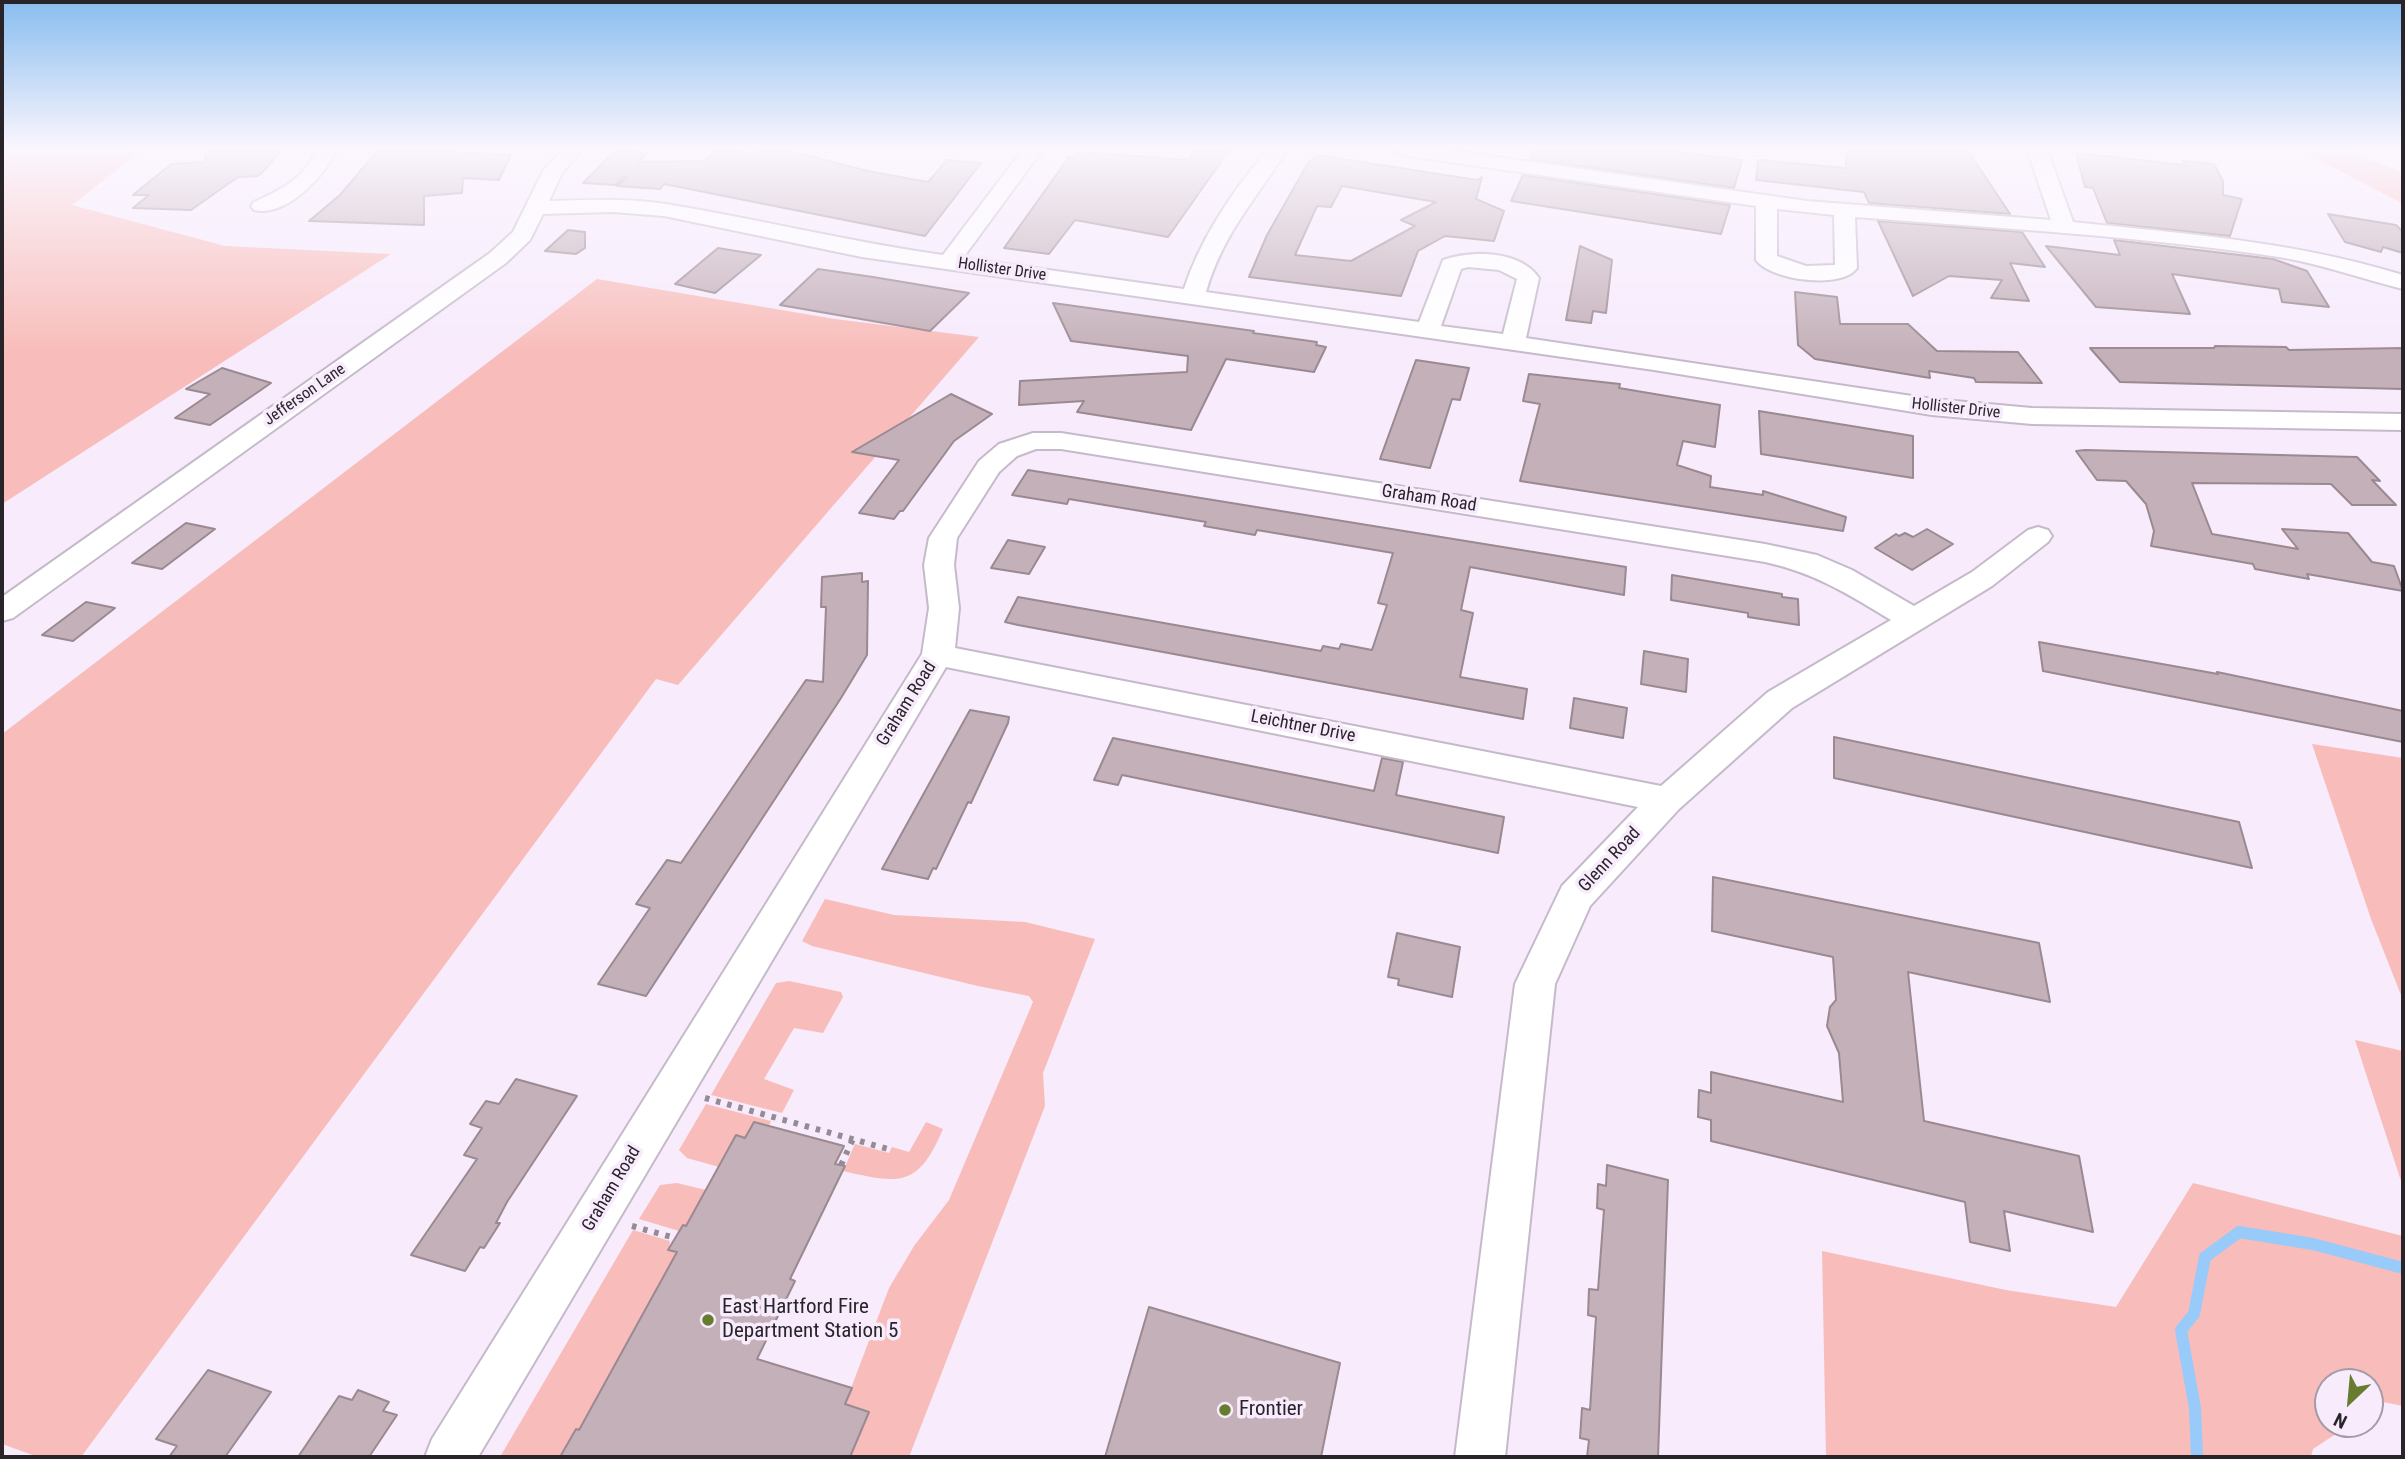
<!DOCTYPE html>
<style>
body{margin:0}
#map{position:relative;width:2405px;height:1459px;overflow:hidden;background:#f7ebfc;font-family:"Roboto Condensed",sans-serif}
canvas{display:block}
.frame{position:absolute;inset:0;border:4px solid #29242a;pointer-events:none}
.north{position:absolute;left:2314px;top:1368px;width:70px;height:70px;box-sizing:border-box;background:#f7ebfc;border:2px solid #a59ba8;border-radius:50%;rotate:206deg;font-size:19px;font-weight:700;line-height:28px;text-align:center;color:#29242a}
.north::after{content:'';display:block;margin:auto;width:24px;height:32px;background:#667d2f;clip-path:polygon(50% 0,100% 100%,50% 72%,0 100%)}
</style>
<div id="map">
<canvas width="2405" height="1459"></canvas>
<div class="frame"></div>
<div class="north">N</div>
</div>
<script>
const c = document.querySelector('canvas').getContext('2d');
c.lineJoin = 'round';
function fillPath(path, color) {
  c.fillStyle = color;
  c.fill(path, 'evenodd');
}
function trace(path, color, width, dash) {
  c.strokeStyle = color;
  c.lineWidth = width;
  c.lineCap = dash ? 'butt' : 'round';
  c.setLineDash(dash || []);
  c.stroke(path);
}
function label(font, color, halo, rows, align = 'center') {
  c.font = font + ' "Roboto Condensed",sans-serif';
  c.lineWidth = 7;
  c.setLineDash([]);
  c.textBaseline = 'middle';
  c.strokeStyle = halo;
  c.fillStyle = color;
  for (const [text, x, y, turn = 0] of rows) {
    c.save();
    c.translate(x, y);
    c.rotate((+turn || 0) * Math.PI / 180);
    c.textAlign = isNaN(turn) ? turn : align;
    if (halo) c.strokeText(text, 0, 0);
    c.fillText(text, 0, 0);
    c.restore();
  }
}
fillPath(new Path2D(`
 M2,149h142l-72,56 153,41 166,8 -389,250z
 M2327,151l32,6 44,15v32l-97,-51z
 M597,279l238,40 144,18 -301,348 -22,-6 -575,778h-43l-36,-13v-710z
 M2312,744l91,14v242l-32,-81z
 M825,899l69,16 131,7 70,17 -52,134 2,33 -136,351h-59l19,-45 -24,-8 44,-116 25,-42 35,-46 84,-198 -4,-6 -51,-10 -166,-40 -10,-5z
 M789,981l52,11 2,5 -20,36 -29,-5 -30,51 30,11 -12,23 -71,-18 65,-112z
 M2355,1040l48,11v136z
 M706,1104l65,17 -2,5 -24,12 -9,-2 -17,31 -32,-9 -8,-8z
 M926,1122l17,7c-25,59 -43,55 -100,42l12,-27 34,9 3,-6 17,5z
 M677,1183l29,7 -20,36h-4l-3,5 -40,-12 21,-34z
 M2193,1183l210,53v170l-20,-4 -13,9v-29h-42v42h23l-38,25 -2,8h-485l-4,-206 184,39 110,17z
 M633,1230l37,11 -1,9 8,2 -98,178h-3l-16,27h-60z`), '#f8bdba');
trace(new Path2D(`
 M2197,1457l-2,-49 -14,-78 13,-16 11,-57 34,-25 74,12 90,24`), '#98cafa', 12);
const building = new Path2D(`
 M217,149h65l-19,23 -5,4 -20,1 -47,33 -58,-2 16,-13h-16l38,-31 33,-2 4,-12z
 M393,149h59l-1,3 60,3 -12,25 -36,-2 -1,15 -38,3v29l-115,-4 31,-26 38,-45z
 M762,149h20l86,22 60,11 19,-22 34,3 -56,73 -261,-52 -4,5 -43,-3 10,-9 -3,-1 -8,9 -33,-2 32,-32 32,2 -9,9 67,-1 10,-10 40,2z
 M1196,149h34l-62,88 -93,-17 -26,34 -45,-6 65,-91h6l4,-5 109,8z
 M1535,149h119l88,11 -8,28 -204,-29z
 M1847,149h120l43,65 -141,-11 -5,-11 -108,-12 2,-20 88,8z
 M2076,153l109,12 -2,-4 31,3 9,17v14l19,4 -12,37 -123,-13 -14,-35 -8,-1z
 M1317,155l160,25 5,-3 -6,22 28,12 -10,30 -49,-5 -27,15 -17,45 -152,-19 18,-42 41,-72zM1342,186l94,16 -35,18 14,6 -64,35 -56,-6 22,-49 14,1z
 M1523,175l207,30 -9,29 -210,-33z
 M2328,214l68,11 7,7v21l-20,-6 -2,5 -36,-10z
 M1878,221l144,11 23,35 -35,-4 19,38 -38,-3 11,-18 -53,-4 -36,20z
 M568,230l17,2v16l-9,6 -31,-3z
 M2114,240l159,19 34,12 22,36 -47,-5 -3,-13 -107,-15 18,40 -94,-7 -50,-61 74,9z
 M1580,246l32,14 -6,53 -13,-2 -2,12 -25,-3z
 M718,248l43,7 -46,38 -40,-9z
 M818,269l55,8 96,16 -39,38 -150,-26z
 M1795,292l42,5 3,27h68l29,27 81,1 24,31 -66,-1 -2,-4 -45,-7 1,7 -115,-19 -17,-14z
 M1053,303l201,28 -1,2 64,9 -1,3 10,2 -12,25 -88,-13 -35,71 -114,-18 7,-11 -65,4 1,-24 167,-9 1,-16 -117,-15z
 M2215,346l71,1 3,3 114,-2v41l-283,-7 -30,-34h124z
 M1416,360l53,8 -9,32 -8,-1 -22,69 -50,-9z
 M222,368l49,15 -61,42 -35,-7 35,-24 -24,-5z
 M1529,374l91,10 -1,4 101,17 -5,42 -32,-6 -6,24 34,11 -1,11 53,8v-4l83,26 -3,14 -323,-50 20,-77 -17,-3z
 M951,394l41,20 -38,27 -51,70h-3l-6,8 -35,-6 40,-53 -47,-8z
 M1759,411l154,25v42l-152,-24z
 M2085,450l272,7 23,24 -8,-1 24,25h-44l-21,-21 -139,-1 20,51 86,15 -16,-20 66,4 24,29 22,4 9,25 -96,-17 2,5 -54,-10 -2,-5 -102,-18 3,-15 -8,-27 -20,-23 -29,-1 -21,-29z
 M1028,470l598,97 -2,28 -154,-28 -9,43 12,3 -13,64 67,12 -4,30 -505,-94 -13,-3 13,-25 303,54 2,-5 16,3 2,-5 31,6 15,-45 -9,-2 15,-50 -136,-23 -2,5 -51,-9 2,-4 -137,-23 -2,5 -55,-9z
 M186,523l29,6 -53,40 -30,-6z
 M1927,529l26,15 -41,26 -37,-22 21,-14 3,2 6,-3 8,4z
 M1008,540l37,7 -16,27 -38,-6z
 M862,573v9l6,-1 -1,74 -26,43 -195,298 -48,-12 52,-76 -14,-4 31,-44 14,3 125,-183 17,2 3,-75h-5l1,-30z
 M1672,575l110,19v3l16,2 1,26 -51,-8v-4l-77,-13z
 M86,602l29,6 -42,33 -31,-6z
 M2039,642l179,32 -1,-2 186,39v31l-360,-71z
 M1644,651l44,8 -2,33 -45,-8z
 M1574,698l53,10 -4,30 -53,-10z
 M970,710l39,7 -1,6 -37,80 -3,-1 -32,67 -3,-1 -5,11 -46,-10z
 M1834,737l405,85 13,46 -418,-90z
 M1113,738l261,53 8,-33 21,4 -7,33 108,22 -6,36 -376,-78 -4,10 -24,-5z
 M1713,877l326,66 11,59 -142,-30 16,149 155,35 14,76 -89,-21 6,40 -40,-9 -5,-40 -254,-61v-21l-13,-3 1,-27 12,3v-21l132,30 -4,-49 -12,-27 3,-19 6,-7 -3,-43 -121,-26z
 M1397,933l63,14 -8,50 -54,-12 1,-6 -11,-2z
 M516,1079l61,17 -70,106 -11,21h4l-16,25 -4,-1 -15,24 -54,-16 66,-96 -13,-4 18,-27 -12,-4 16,-23 13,3z
 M754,1122l90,24 -9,18 10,2 -55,113 5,2 -38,78 95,29 -7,16 24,8 -19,45h-290l16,-28 3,1 98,-178 -9,-2 15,-25 3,1 50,-91 9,3z
 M1607,1165l61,15 -10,277h-71l2,-17 -9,-2 2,-30 8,2 6,-93 -8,-2 1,-26 9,1 6,-80 -7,-2 1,-24 8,2z
 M1149,1307l191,56 -19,94h-216z
 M208,1370l63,22 -46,65h-56l8,-11 -21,-7z
 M358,1390l31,12 -6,9 14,4 -28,42h-71l41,-61 13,4z`);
fillPath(building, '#c4b0b9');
trace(building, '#9b8991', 2);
const minor = new Path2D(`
 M317,149h20c-11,26 -51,69 -83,61l-3,-4 3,-4c27,-12 51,-24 63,-53z
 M563,149h20l-21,24 -13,28c38,-1 78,-3 117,3 92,15 184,38 277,51l80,-106h20l-80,109 221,31c16,-50 50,-100 84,-140h20c-31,48 -66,86 -82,143l213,30 24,-62c29,-10 77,-10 96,18l-13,60 406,61 100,9 371,6v16l-371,-6 -100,-9 -278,-45 -792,-113 -198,-41 -51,-4 -70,2 -13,26 -24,23 -493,355 -11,3v-24l488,-344 23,-21 30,-61zM1468,267l31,3 18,9 -14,55 -62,-8 20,-57z
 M1391,149h50l366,52 244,19 -24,-71h20l26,73c113,12 220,19 330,53v14c-41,-10 -81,-25 -124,-32 -140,-21 -283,-29 -424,-40l2,51c-15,22 -87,12 -101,-8v-54l-355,-51zM1777,209l57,6 1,50 -29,1 -29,-10z
 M1033,433h28l704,111 52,11 35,15 62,36 58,-34 56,-42 10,-3 10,3 4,6 -4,6 -56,44 -200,122 -113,101 -89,97 -35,78 -50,473h-50l60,-473 47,-98 76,-79 -692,-140 -468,790h-53l7,-18 490,-785 7,-46 -5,-43 5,-27 50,-77 20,-17zM1036,449h25l704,113c50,11 83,32 126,58l-123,72 -107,94 -706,-138 4,-40 -5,-43 3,-27 42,-66 18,-16z`);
trace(minor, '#c5baca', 4);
trace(new Path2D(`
 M705,1098l183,51
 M841,1165l12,-26
 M632,1226l43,12`), '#948b97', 6, [4.5, 7]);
fillPath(minor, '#fff');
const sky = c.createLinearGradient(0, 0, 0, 353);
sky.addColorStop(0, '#88bdef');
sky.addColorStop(0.42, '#fbf6fe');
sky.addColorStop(1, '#fbf6fe00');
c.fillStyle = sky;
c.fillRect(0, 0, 2405, 353);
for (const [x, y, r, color] of [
 [708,1320,7,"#667d2f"],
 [1225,1410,7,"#667d2f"]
]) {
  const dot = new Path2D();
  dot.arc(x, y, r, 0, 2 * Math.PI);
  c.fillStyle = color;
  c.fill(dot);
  trace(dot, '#f7ebfc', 2.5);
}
label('16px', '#29242a', '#f7ebfc', [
 ["Hollister Drive",1002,270,8],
 ["Jefferson Lane",305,395,-35],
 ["Hollister Drive",1956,409,6]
]);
label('18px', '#29242a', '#f7ebfc', [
 ["Graham Road",1429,499,9],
 ["Graham Road",907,704,-58],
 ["Leichtner Drive",1303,727,11],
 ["Glenn Road",1610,860,-47],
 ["Graham Road",612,1189,-59]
]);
label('21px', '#29242a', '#f7ebfc', [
 ["East Hartford Fire",722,1308],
 ["Department Station 5",722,1332],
 ["Frontier",1239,1410]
], 'left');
</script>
